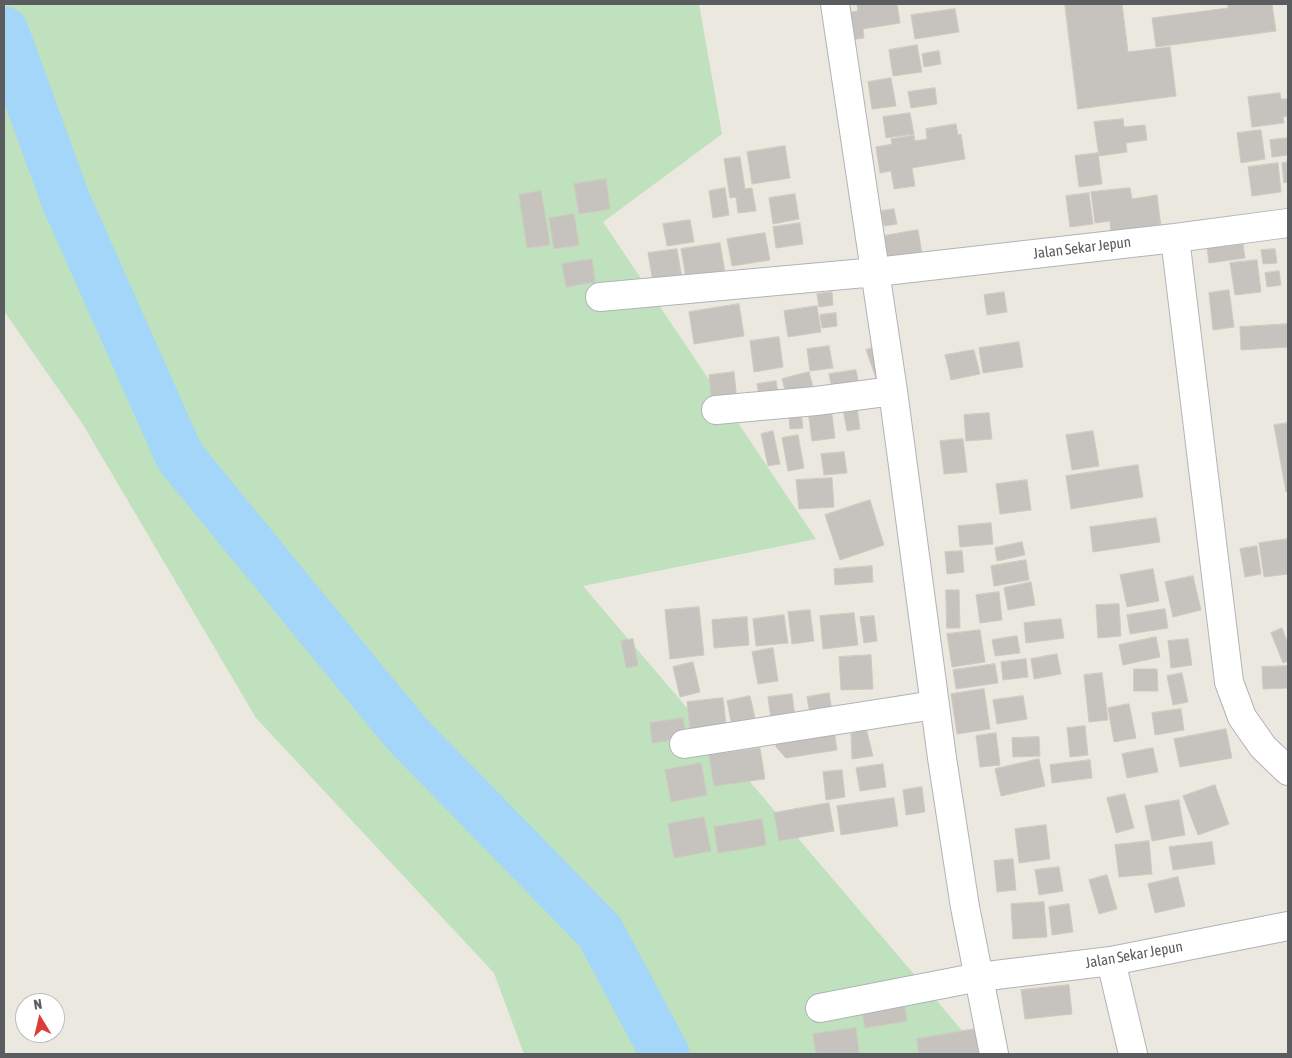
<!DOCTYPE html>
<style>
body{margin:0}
#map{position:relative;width:1292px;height:1058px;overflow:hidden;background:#ebe8e0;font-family:"Asap Condensed",sans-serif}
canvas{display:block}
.frame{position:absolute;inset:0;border:5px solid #595d60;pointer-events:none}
.north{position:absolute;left:15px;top:993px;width:50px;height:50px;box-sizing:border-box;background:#fff;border:1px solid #bdbebf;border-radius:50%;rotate:351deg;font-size:14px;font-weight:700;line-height:20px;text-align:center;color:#595d60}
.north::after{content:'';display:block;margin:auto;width:18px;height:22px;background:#dc3d36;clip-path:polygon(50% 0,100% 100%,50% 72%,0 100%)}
</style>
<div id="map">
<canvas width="1292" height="1058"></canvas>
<div class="frame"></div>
<div class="north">N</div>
</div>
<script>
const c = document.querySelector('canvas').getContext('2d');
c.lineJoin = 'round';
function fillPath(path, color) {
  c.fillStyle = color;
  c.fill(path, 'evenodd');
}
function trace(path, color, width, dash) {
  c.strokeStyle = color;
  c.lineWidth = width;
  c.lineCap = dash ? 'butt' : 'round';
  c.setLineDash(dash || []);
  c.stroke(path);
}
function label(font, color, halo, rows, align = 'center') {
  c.font = font + ' "Asap Condensed",sans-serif';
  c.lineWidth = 4;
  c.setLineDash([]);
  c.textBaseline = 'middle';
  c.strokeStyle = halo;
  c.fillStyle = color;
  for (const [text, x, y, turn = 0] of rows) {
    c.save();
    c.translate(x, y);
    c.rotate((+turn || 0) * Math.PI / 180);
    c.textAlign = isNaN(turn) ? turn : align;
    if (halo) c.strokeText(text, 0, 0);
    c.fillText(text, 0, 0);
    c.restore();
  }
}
fillPath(new Path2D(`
 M4,4h695l23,130 -119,88 213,317 -233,47 399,468h-458l-30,-81 -238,-255 -174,-295 -78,-112z`), '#bfe1be');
trace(new Path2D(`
 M4,31l62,170 114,256 226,276 194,199 65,122`), '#a3d6f8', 49);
const building = new Path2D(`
 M863,4h34l3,19 -37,6 1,9 -14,2 -5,-27 13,-2 -1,-6z
 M1065,4h57l6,48 42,-5 6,49 -98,13z
 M1228,4h44l4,27 -120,16 -4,-29 76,-10z
 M955,9l4,23 -44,7 -4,-24z
 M917,45l5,27 -29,4 -4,-26z
 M939,51l2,13 -17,3 -2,-13z
 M891,78l5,28 -24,3 -4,-27z
 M935,88l2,16 -26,4 -3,-16z
 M1280,93l1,6h7v17l-5,1 1,6 -32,4 -4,-30z
 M910,113l4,21 -28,4 -3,-21z
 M1123,119l1,8 21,-2 2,15 -21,3 1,9 -28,4 -5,-34z
 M956,124l2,11 3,-1 4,25 -53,9 3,18 -21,3 -3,-18 -11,2 -4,-26 16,-3 -1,-5 23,-4 1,6 12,-2 -1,-10z
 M1261,130l4,29 -24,4 -4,-30z
 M1288,138v17l-16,2 -2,-17z
 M785,146l5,32 -38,6 -5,-32z
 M1098,153l4,31 -23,3 -4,-31z
 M740,157l5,32 7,-1 4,23 -18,2 -2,-16 -6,1 -6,-39z
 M1288,162v20l-4,1 -2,-20z
 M1278,163l3,29 -29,4 -4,-29z
 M606,179l4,30 -31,5 -5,-30z
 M725,188l4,27 -16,3 -4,-27z
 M1130,188l2,11 25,-4 4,32 -50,7 -1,-13 -15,2 -4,-31z
 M541,191l9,54 -23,3 -8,-53z
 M1089,193l4,31 -23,3 -4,-31z
 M795,194l4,25 -26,5 -4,-26z
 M894,209l3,15 -13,2 -3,-15z
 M574,214l5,31 -25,4 -5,-31z
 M690,220l4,22 -27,4 -4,-22z
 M800,223l3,21 -27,4 -3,-21z
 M918,230l5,29 -35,5 -5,-28z
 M765,233l5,27 -38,6 -5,-27z
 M720,243l5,29 -39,6 -5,-29z
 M1243,244l2,14 -36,5 -2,-15z
 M677,249l5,29 -29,4 -5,-29z
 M1275,249l2,14 -14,1 -2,-14z
 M592,259l3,23 -29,5 -4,-23z
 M1257,260l4,32 -26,3 -5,-32z
 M1279,271l2,14 -14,2 -2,-14z
 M1229,290l5,37 -21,3 -4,-37z
 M832,292l1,13 -14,2 -2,-13z
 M1004,292l3,20 -20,3 -3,-20z
 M739,304l5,32 -50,8 -5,-32z
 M817,306l4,26 -33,5 -4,-26z
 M836,313l1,13 -15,2 -2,-13z
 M1288,324v23l-47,3 -1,-23z
 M779,337l4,30 -29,5 -4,-31z
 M1019,342l4,25 -40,6 -4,-25z
 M883,344l4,26 -11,8 -10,-28z
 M829,346l4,22 -23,3 -3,-22z
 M974,350l6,24 -29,6 -6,-25z
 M856,370l4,21 -27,4 -4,-21z
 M734,372l3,28 -25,3 -3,-28z
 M809,372l5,18 -27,7 -5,-18z
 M776,381l3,17 -19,3 -3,-17z
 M800,406l3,22 -13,1 -2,-22z
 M857,407l3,22 -13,2 -4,-22z
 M831,408l4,30 -23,3 -4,-30z
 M989,413l3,26 -26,2 -2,-26z
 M1288,423v68l-2,1 -12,-67z
 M773,431l7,33 -12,2 -7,-32z
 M1093,431l6,35 -27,4 -6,-35z
 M798,435l6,33 -16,3 -6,-33z
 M963,439l4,33 -23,2 -4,-33z
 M844,452l3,21 -23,2 -3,-21z
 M1138,465l5,32 -72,12 -5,-33z
 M832,478l2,29 -35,2 -3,-29z
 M1027,480l4,30 -31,4 -4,-30z
 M870,500l14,45 -44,15 -15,-45z
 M1156,518l4,24 -67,10 -3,-25z
 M991,523l2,21 -33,3 -2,-21z
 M1288,539v35l-24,3 -5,-34z
 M1022,542l3,13 -28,6 -2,-13z
 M1257,546l4,28 -16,3 -5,-28z
 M962,551l2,21 -17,2 -2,-22z
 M1026,560l3,20 -35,6 -3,-20z
 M872,566l1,16 -38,3 -1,-16z
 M1153,569l6,32 -32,6 -7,-32z
 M1193,576l8,34 -28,7 -8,-35z
 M1031,582l4,23 -27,5 -4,-22z
 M946,590h13l1,38h-13z
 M999,592l3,28 -22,3 -4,-28z
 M1119,604l2,32 -23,2 -2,-33z
 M699,607l5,48 -34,4 -5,-49z
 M1165,609l3,19 -38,6 -3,-19z
 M810,610l4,31 -22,3 -4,-32z
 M854,613l4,32 -35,4 -3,-33z
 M784,615l4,28 -32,3 -3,-27z
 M874,616l3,25 -13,2 -4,-26z
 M747,617l2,28 -35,3 -2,-28z
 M1061,619l3,19 -38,5 -2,-20z
 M1282,628l6,16v17l-5,2 -12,-30z
 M980,630l5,32 -33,5 -5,-33z
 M1017,636l3,17 -25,3 -3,-16z
 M1156,637l4,20 -37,8 -4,-20z
 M633,639l5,27 -12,2 -5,-27z
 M1188,639l4,26 -21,3 -3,-27z
 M773,648l5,33 -20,3 -6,-32z
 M1057,654l4,20 -27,5 -3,-20z
 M871,655l2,34 -32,1 -2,-33z
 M1026,659l2,18 -25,3 -2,-18z
 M693,662l7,30 -20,5 -7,-30z
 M995,664l3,19 -42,6 -3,-19z
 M1288,666v22l-25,1 -1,-22z
 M1134,669h23l1,22h-24z
 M1102,673l6,47 -19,2 -5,-47z
 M1182,673l6,29 -15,3 -6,-29z
 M984,689l6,40 -33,5 -6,-40z
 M829,693l3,17 -22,4 -3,-17z
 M792,694l3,23 -24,3 -3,-23z
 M750,696l6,26 -24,4 -5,-25z
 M1023,696l4,23 -30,5 -4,-24z
 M723,698l4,35 -36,4 -4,-35z
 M1129,704l7,34 -22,4 -6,-34z
 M1181,709l3,21 -29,5 -3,-22z
 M683,718l3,20 -34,5 -2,-20z
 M833,724l4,26 -51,8 -10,-11v-15z
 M1085,726l3,29 -18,2 -3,-29z
 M866,728l7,28 -21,3 -1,-25z
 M1226,729l6,29 -52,9 -6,-28z
 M996,733l4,32 -20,2 -4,-31z
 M1039,737l1,19 -27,1 -1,-19z
 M760,748l5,31 -51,7 -5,-31z
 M1153,748l5,24 -31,6 -5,-24z
 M1039,759l6,27 -44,10 -6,-27z
 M1090,760l2,18 -40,5 -2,-18z
 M701,763l6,32 -36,7 -6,-32z
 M883,764l3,23 -26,4 -4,-23z
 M842,770l3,27 -19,3 -3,-28z
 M1215,785l14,39 -31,11 -15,-39z
 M922,787l3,25 -19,3 -3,-25z
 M1125,794l9,34 -18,5 -9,-35z
 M894,798l4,28 -57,9 -4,-29z
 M1179,800l6,35 -33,6 -7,-35z
 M829,803l5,28 -55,10 -5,-28z
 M704,817l7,34 -37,7 -6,-34z
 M762,819l4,26 -48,8 -4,-26z
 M1046,825l4,34 -31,4 -4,-34z
 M1149,841l3,33 -33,3 -4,-32z
 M1212,842l3,22 -42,6 -4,-23z
 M1013,859l3,31 -19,2 -3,-31z
 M1059,867l4,24 -24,4 -4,-25z
 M1107,875l10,34 -18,5 -10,-34z
 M1178,877l7,29 -30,7 -7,-29z
 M1044,902l3,35 -34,2 -2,-35z
 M1069,904l4,28 -21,3 -3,-28z
 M1069,985l3,29 -47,5 -4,-29z
 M903,997l4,24 -42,7 -4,-24z
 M856,1028l3,26h-43l-3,-20z
 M975,1029l4,25h-60l-2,-15z`);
fillPath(building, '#c6c3be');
trace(building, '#cfcabf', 1);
const minor = new Path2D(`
 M835,4l58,387 49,367 23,149 29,147
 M1175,238l54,444 13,35 21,30 25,24
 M600,297l276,-25 299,-34 113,-15
 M716,410l100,-9 77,-10
 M684,744l250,-39
 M1111,961l22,93
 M820,1008l159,-31 132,-16 177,-35`);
trace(minor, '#b1b3b7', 30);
trace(minor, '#fff', 28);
label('15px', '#595d60', '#fff', [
 ["Jalan Sekar Jepun",1082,248,-7],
 ["Jalan Sekar Jepun",1134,955,-10]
]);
</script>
